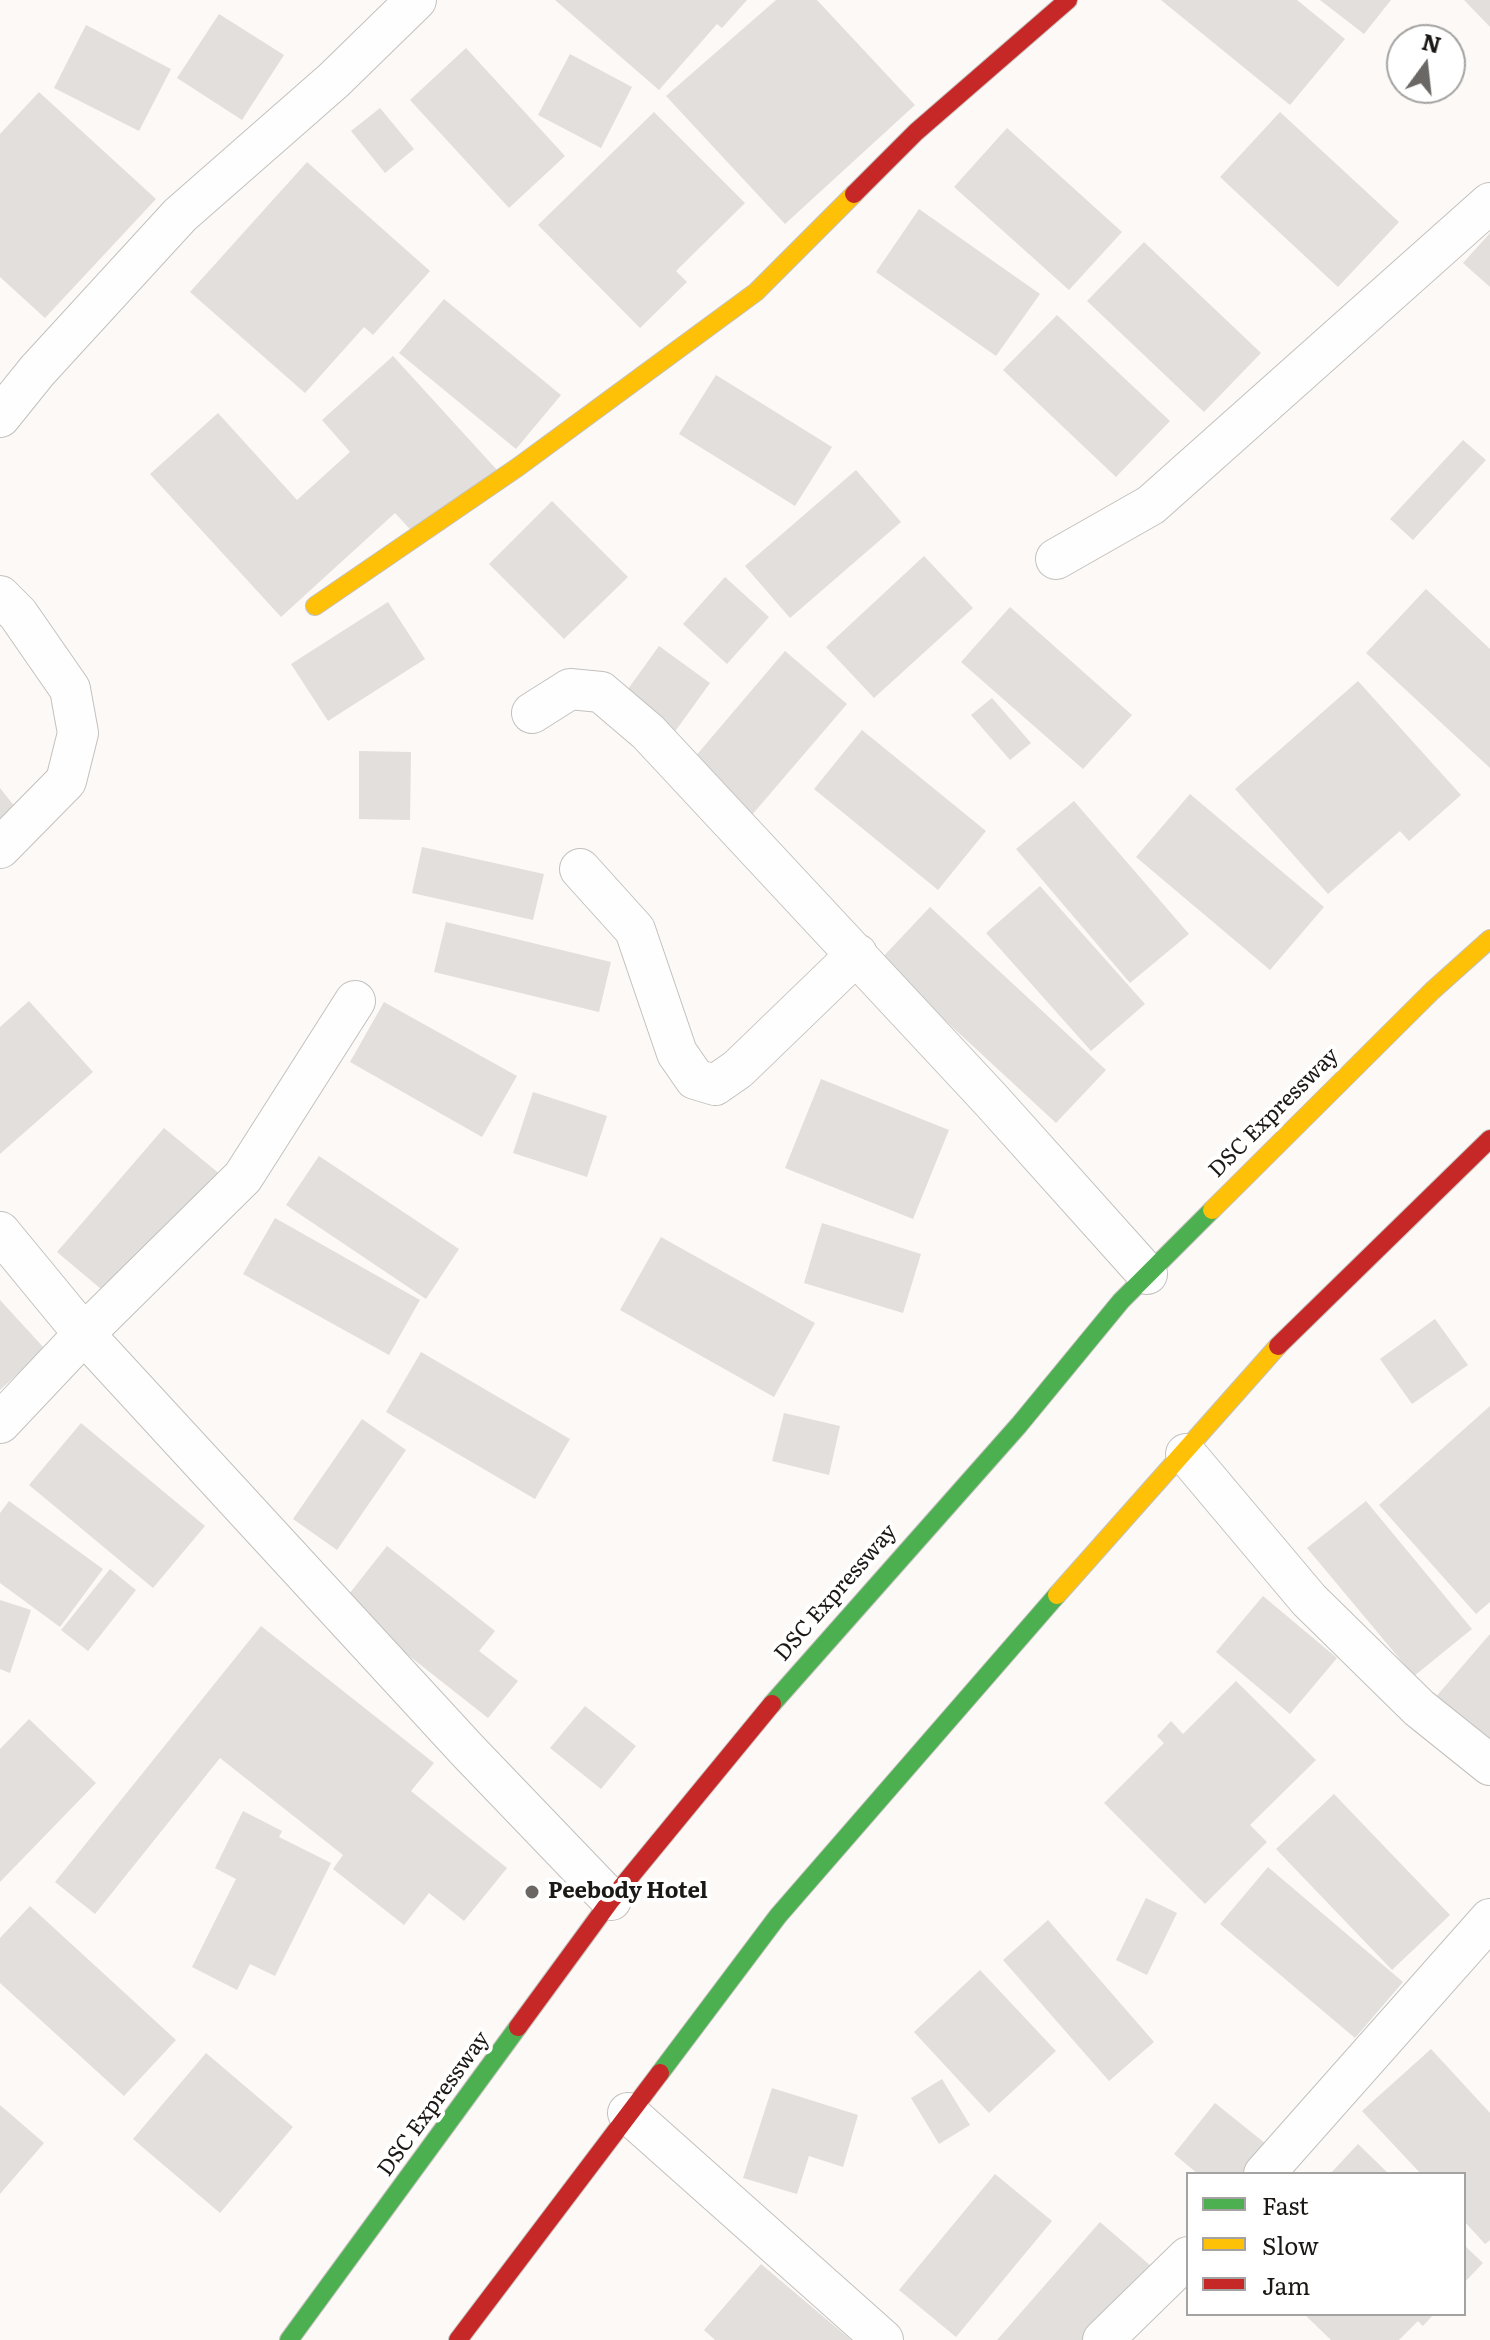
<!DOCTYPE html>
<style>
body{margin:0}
#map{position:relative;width:1490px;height:2340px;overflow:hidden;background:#fcf9f6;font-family:Literata,serif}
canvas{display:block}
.legend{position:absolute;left:1186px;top:2172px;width:280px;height:144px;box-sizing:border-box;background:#fff;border:2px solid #a4a3a1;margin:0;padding:10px 14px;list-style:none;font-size:24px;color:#1b1815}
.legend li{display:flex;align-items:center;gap:16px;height:40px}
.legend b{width:40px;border:2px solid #a4a3a1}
.north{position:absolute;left:1386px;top:24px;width:80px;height:80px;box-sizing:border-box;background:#fff;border:2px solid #a4a3a1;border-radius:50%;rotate:15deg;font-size:22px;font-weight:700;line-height:32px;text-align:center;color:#1b1815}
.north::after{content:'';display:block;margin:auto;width:28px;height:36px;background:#6a6764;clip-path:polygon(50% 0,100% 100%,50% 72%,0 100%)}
</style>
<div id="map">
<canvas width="1490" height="2340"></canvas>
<ul class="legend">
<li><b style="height:10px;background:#4caf50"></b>Fast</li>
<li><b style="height:10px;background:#ffc107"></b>Slow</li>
<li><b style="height:10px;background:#c62828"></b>Jam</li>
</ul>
<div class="north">N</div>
</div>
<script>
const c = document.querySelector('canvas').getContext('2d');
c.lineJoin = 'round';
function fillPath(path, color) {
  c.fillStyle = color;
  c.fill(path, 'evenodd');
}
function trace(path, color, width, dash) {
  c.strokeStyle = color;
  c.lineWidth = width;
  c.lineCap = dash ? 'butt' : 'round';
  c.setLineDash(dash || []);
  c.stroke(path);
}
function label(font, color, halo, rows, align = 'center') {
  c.font = font + ' Literata,serif';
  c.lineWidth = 8;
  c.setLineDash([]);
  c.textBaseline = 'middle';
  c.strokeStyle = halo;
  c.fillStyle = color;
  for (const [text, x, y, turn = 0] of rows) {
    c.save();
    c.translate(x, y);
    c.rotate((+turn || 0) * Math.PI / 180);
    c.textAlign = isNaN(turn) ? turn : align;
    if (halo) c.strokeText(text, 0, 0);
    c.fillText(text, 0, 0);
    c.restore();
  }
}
fillPath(new Path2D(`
 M555,0h192l-25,28 -5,-4 -58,66z
 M776,0h41l98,105 -130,119 -119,-128z
 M1161,0h136l48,39 -55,66z
 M1320,0h71l-27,34z
 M1464,0h26v27z
 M219,14l65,41 -42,65 -65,-42z
 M86,25l85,44 -32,62 -85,-43z
 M466,48l99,108 -56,52 -99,-108z
 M570,54l62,33 -31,61 -63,-33z
 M39,92l117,107 -111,119 -45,-41v-143z
 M380,108l34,41 -29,24 -34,-42z
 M654,112l91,91 -69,68 11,11 -47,46 -102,-103z
 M1280,112l119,110 -61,65 -118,-110z
 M1007,128l115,104 -53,58 -115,-103z
 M307,162l123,109 -57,64 -9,-8 -59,66 -115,-101z
 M919,209l121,85 -44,62 -120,-84z
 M1490,233v54l-27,-24z
 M1144,242l117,111 -57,59 -117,-111z
 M444,299l117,96 -45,54 -117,-96z
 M1057,315l113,106 -54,56 -113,-107z
 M393,356l104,114 -77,70 -25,-27 -114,104 -131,-143 68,-61 79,87 53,-48 -28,-32z
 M716,375l116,72 -37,59 -116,-72z
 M1463,440l23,20 -73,80 -23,-21z
 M856,470l45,52 -111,96 -45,-52z
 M552,501l76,76 -64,62 -75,-75z
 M924,556l49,52 -99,90 -48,-51z
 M725,577l44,40 -42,47 -44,-40z
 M1426,589l64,60v119l-124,-115z
 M388,602l37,57 -97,62 -37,-57z
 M1010,607l122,108 -49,54 -122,-107z
 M659,646l51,37 -44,61 -51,-37z
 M785,651l62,53 -102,119 -62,-52z
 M1358,681l103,114 -52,46 -9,-10 -72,63 -93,-105z
 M992,698l39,45 -21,17 -39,-45z
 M862,730l124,101 -48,59 -124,-101z
 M359,751l52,1 -1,68 -51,-1z
 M0,788l15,19 -15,12z
 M1190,794l134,113 -54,63 -134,-113z
 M1074,801l115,133 -59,49 -114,-134z
 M422,847l122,27 -11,46 -121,-27z
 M1040,886l105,118 -54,47 -105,-118z
 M930,907l176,163 -50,53 -176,-163z
 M446,922l165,40 -12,50 -165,-40z
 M29,1001l64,71 -93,82v-127z
 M384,1002l133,74 -35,61 -132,-75z
 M821,1079l128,51 -36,89 -128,-51z
 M533,1092l74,24 -20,61 -74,-24z
 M164,1128l63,52 -107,125 -63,-53z
 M319,1156l140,93 -33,50 -140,-94z
 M275,1218l145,82 -31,55 -146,-81z
 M822,1223l99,31 -18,59 -99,-30z
 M661,1237l154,86 -41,74 -154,-87z
 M0,1300l45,49 -45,41z
 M1435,1319l33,46 -56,39 -32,-45z
 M421,1352l149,87 -35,60 -149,-87z
 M1490,1406v196l-14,12 -97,-109z
 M784,1413l56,13 -11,49 -57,-14z
 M362,1419l44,31 -69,100 -44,-31z
 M81,1423l124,103 -52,62 -124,-103z
 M9,1501l94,68 -43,58 -60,-44v-70z
 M1366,1501l106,128 -58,47 -107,-128z
 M387,1546l108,85 -16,20 39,30 -30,37 -146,-115z
 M110,1569l26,21 -48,61 -27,-21z
 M1263,1596l74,62 -47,56 -74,-62z
 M0,1600l31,10 -21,63 -10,-4z
 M261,1626l173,137 -23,28 96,77 -43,53 -35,-28 -25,32 -71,-56 10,-14 -123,-97 -125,156 -40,-32z
 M1490,1634v112l-56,-47z
 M1236,1681l80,79 -66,65 17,17 -62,62 -101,-101 60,-60 -7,-7 14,-15 12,13z
 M585,1706l51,40 -35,43 -51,-41z
 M29,1719l67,64 -96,99v-133z
 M1334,1794l116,121 -58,55 -116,-121z
 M243,1811l39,20 -3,6 52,26 -56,113 -25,-12 -13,26 -45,-23 44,-88 -21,-11z
 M1268,1867l135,115 -48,56 -135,-114z
 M1146,1898l31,15 -30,62 -31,-15z
 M30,1906l146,134 -52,56 -124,-113v-45z
 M1048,1920l106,122 -45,39 -106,-121z
 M980,1970l76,81 -67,62 -75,-81z
 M1431,2049l59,64v127l-5,4 -21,-23v-47h-43l-59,-63z
 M206,2053l87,74 -73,86 -87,-74z
 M942,2079l28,46 -31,19 -28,-46z
 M772,2088l86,27 -15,52 -34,-11 -12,38 -54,-16z
 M1215,2103l51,41 -25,30h-43l-24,-20z
 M0,2105l44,38 -44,51z
 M1358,2144l31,30h-59z
 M995,2174l57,47 -96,116 -57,-47z
 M1100,2222l51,44 -66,74h-88z
 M1464,2245l19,18 -19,20z
 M761,2264l90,76h-136l-11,-10z
 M1304,2314h130l-11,12 -5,-5 -19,19h-68z`), '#e2dfdc');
const street = new Path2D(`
 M0,417l37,-46 143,-156 154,-135 82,-80
 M1056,559l95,-54 339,-302
 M0,596l18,18 52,75 8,44 -12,48 -66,67
 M532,713l38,-24 31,3 47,40 343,368 156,174
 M580,869l55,61 42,123 18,26 20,6 23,-16 119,-115
 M0,1232l84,102 384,417 143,149
 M0,1423l84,-89 159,-157 112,-176
 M1186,1454l123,146 110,108 71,57
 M628,2113l255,227
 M1264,2174l226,-255
 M1103,2340l85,-83`);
const fast = new Path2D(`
 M772,1704l247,-279 102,-124 91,-91
 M660,2073l118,-157 279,-321
 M289,2340l229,-313`);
const slow = new Path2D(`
 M315,606l203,-139 238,-175 98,-98
 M1212,1210l220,-219 58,-52
 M1057,1595l221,-249`);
const jam = new Path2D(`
 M854,194l62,-62 152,-132
 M1278,1346l212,-207
 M518,2027l93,-127 161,-196
 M458,2340l202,-267`);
trace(street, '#c3c1be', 42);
trace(fast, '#c3c1be', 20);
trace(slow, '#c3c1be', 20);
trace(jam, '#c3c1be', 20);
trace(street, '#fffefe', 40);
trace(fast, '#4caf50', 18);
trace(slow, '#ffc107', 18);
trace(jam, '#c62828', 18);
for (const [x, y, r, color] of [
 [532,1892,8,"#6a6764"]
]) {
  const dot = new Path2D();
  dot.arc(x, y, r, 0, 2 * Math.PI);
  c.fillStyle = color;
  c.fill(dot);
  trace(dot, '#fff', 3);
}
label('22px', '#1b1815', '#fff', [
 ["DSC Expressway",1274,1113,-45],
 ["DSC Expressway",836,1593,-49],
 ["DSC Expressway",434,2104,-54]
]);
label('bold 22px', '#1b1815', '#fff', [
 ["Peebody Hotel",548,1892]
], 'left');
</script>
